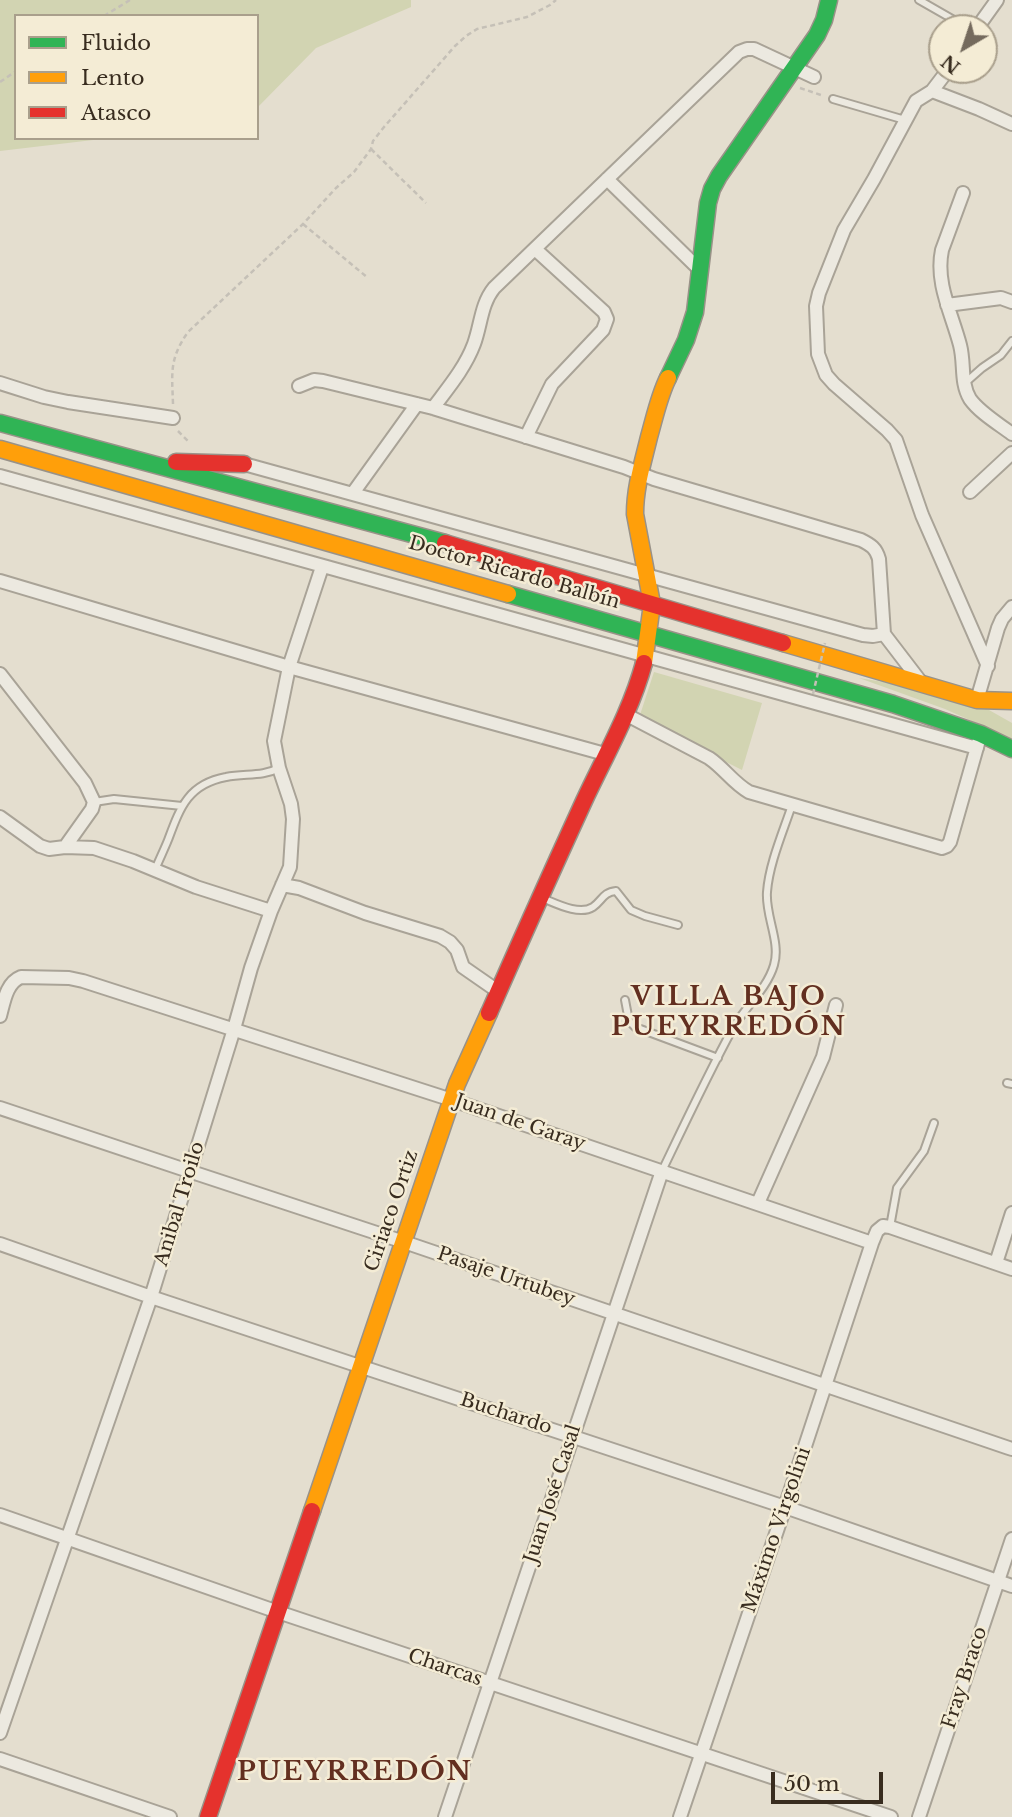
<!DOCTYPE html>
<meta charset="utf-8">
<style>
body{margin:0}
#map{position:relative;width:1012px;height:1817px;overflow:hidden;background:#e4decf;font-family:"Libre Baskerville",serif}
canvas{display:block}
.legend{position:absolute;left:14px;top:14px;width:245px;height:126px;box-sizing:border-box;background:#f4ecd5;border:2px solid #a99f8c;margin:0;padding:9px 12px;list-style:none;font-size:21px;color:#382c1f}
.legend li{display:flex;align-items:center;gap:14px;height:35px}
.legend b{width:35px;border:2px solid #a99f8c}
.north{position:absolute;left:928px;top:14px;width:70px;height:70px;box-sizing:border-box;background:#f4ecd5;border:2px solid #a99f8c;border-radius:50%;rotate:219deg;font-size:19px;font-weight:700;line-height:28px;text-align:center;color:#382c1f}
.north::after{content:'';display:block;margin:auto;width:24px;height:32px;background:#746a5d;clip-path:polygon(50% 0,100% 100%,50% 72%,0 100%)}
.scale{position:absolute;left:771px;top:1772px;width:112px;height:32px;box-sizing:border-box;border:4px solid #382c1f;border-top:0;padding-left:9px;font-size:21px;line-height:24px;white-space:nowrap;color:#382c1f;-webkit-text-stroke:5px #f4ecd5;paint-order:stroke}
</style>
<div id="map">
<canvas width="1012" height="1817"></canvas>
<ul class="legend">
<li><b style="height:9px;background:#30b455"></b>Fluido</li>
<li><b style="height:9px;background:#ff9f0a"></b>Lento</li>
<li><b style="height:9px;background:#e5322d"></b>Atasco</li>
</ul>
<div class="north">N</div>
<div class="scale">50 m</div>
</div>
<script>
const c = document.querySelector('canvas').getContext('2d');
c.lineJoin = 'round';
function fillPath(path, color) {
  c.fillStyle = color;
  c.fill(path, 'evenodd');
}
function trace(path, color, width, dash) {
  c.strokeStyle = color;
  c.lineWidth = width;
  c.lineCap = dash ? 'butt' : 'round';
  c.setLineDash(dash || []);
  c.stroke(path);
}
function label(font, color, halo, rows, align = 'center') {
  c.font = font + ' "Libre Baskerville",serif';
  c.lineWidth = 5;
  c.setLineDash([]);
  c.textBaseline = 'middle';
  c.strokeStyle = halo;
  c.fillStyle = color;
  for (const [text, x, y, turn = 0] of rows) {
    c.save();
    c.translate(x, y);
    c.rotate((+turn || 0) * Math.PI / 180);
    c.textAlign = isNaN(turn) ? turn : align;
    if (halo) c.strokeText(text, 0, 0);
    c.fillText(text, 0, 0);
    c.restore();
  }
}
fillPath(new Path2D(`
 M0,0h411v7l-95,41 -59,60v-92h-241v122h94l-110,13z
 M654,672l108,31 -20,67 -103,-52z
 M859,678l80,13 50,19 23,13v16l-67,-30z`), '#d2d4b2');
const lane = new Path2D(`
 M919,0l49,28
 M833,99l72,21
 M965,383l17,-15 19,-13 11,-14
 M94,802l20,-3 68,7
 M155,870c4,-10 9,-20 13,-30 12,-32 20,-56 58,-63 19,-4 36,0 53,-9
 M542,898c13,5 37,18 51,9 9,-6 10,-15 23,-16l15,19 14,6 33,9
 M625,1000l4,21 6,6 83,31
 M1007,1083l5,1
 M662,1171c23,-48 46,-97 71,-143 12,-21 34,-39 41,-63 7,-23 -9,-49 -7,-73 2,-28 16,-60 25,-87
 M890,1227l7,-39 27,-37 10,-28`);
const street = new Path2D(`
 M977,28l20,-28
 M948,70l-16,21 -16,10 -42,78 -30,51 -25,63 -3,13 2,48 8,21 8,9 53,46 9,10 26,75 66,151
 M932,91l47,18 33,15
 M607,179l92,90
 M963,193l-21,57c-7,33 10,64 18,95 5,19 0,37 10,54 10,14 29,25 42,35
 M947,305l54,-7 11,4
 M0,383l44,14 24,5 105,16
 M299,386l15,-6 9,1 110,27 191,59 30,12 207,61c10,5 15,8 18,19l5,75 36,47
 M433,408c15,-20 32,-40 41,-64 7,-19 7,-40 20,-56l245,-236 8,-3h7l60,28
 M526,437l26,-53 51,-54 4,-11 -3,-7 -69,-63
 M244,464l619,171 10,1 11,-2
 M0,476c325,92 652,180 977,272
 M970,492l42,-39
 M353,493l64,-89
 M0,581l289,86 316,87
 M0,674l85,109 9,19 -2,7 -27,38
 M977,700l21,-72 4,-9 10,-12
 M625,714l84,44c15,10 24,25 40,34l193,56 5,-2 3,-4 29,-102
 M0,817l40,29 9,3 16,-2 29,1 39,13 63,26 75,24
 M282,885l17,3 66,25 75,23 10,6 7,8 6,17 36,25
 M0,1016c4,-14 6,-33 21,-39l48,1 14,3 369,119 420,143 5,-12 6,-5 7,1 122,42
 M0,1108c135,46 272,90 407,135 202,69 403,139 605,206
 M758,1203l65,-146 13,-52
 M0,1244l151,53 634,210 227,79
 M996,1263l16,-50
 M0,1515l278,97 613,205
 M0,1733l151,-436 83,-268 17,-61 20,-57 19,-44 3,-48 -2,-15 -12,-36 -5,-27 15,-74 33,-100
 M0,1759l170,58
 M445,1817l217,-646
 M680,1817l105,-310 87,-264
 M919,1817l93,-278`);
const fast = new Path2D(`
 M668,378l18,-38 9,-28 13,-109 4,-14 7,-13 98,-141 7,-15 5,-20
 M0,423l445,120
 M508,594l385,110 88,30 31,15`);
const slow = new Path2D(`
 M0,449l508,145
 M783,643l194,57 35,1
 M644,663l8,-59 -17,-90c0,-27 8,-52 14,-77 6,-21 10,-41 19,-59
 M312,1511l145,-427 32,-71`);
const jam = new Path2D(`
 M176,462l68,2
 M445,543l338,100
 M489,1013c31,-71 63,-142 95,-212 21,-45 47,-90 60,-138
 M208,1817l104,-306`);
trace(lane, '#a9a397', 10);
trace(street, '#a9a397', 16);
trace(fast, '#999288', 19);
trace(slow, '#999288', 19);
trace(jam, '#999288', 19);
trace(new Path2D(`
 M104,16l26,-16
 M0,82l16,-11
 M800,88l24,8
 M371,149l55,54
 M303,224l65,54
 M173,404c-1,-31 -4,-45 15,-72l115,-108 33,-36 18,-16 17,-23 2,-8 11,-14 71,-81 11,-10 11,-7 50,-12 23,-12 6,-5
 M178,431l12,12`), '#c5c0b7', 2.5, [5, 3.5]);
trace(lane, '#ece9e0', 6);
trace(street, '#ece9e0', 12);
trace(fast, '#30b455', 16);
trace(slow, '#ff9f0a', 16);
trace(jam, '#e5322d', 16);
trace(new Path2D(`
 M813,694l12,-51`), '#c5c0b7', 2.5, [5, 3.5]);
label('19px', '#382c1f', '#f4ecd5', [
 ["Doctor Ricardo Balbín",514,573,16],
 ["Juan de Garay",520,1123,19],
 ["Anibal Troilo",180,1204,-73],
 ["Ciriaco Ortiz",392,1211,-71],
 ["Pasaje Urtubey",506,1277,19],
 ["Buchardo",506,1414,18],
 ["Juan José Casal",553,1494,-72],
 ["Máximo Virgolini",777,1530,-71],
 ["Charcas",445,1668,19],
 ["Fray Braco",965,1678,-72]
]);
c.letterSpacing = '2px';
label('bold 26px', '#632f20', '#f4ecd5', [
 ["VILLA BAJO",729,998],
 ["PUEYRREDÓN",729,1028],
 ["PUEYRREDÓN",355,1773]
]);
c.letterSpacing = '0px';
</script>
